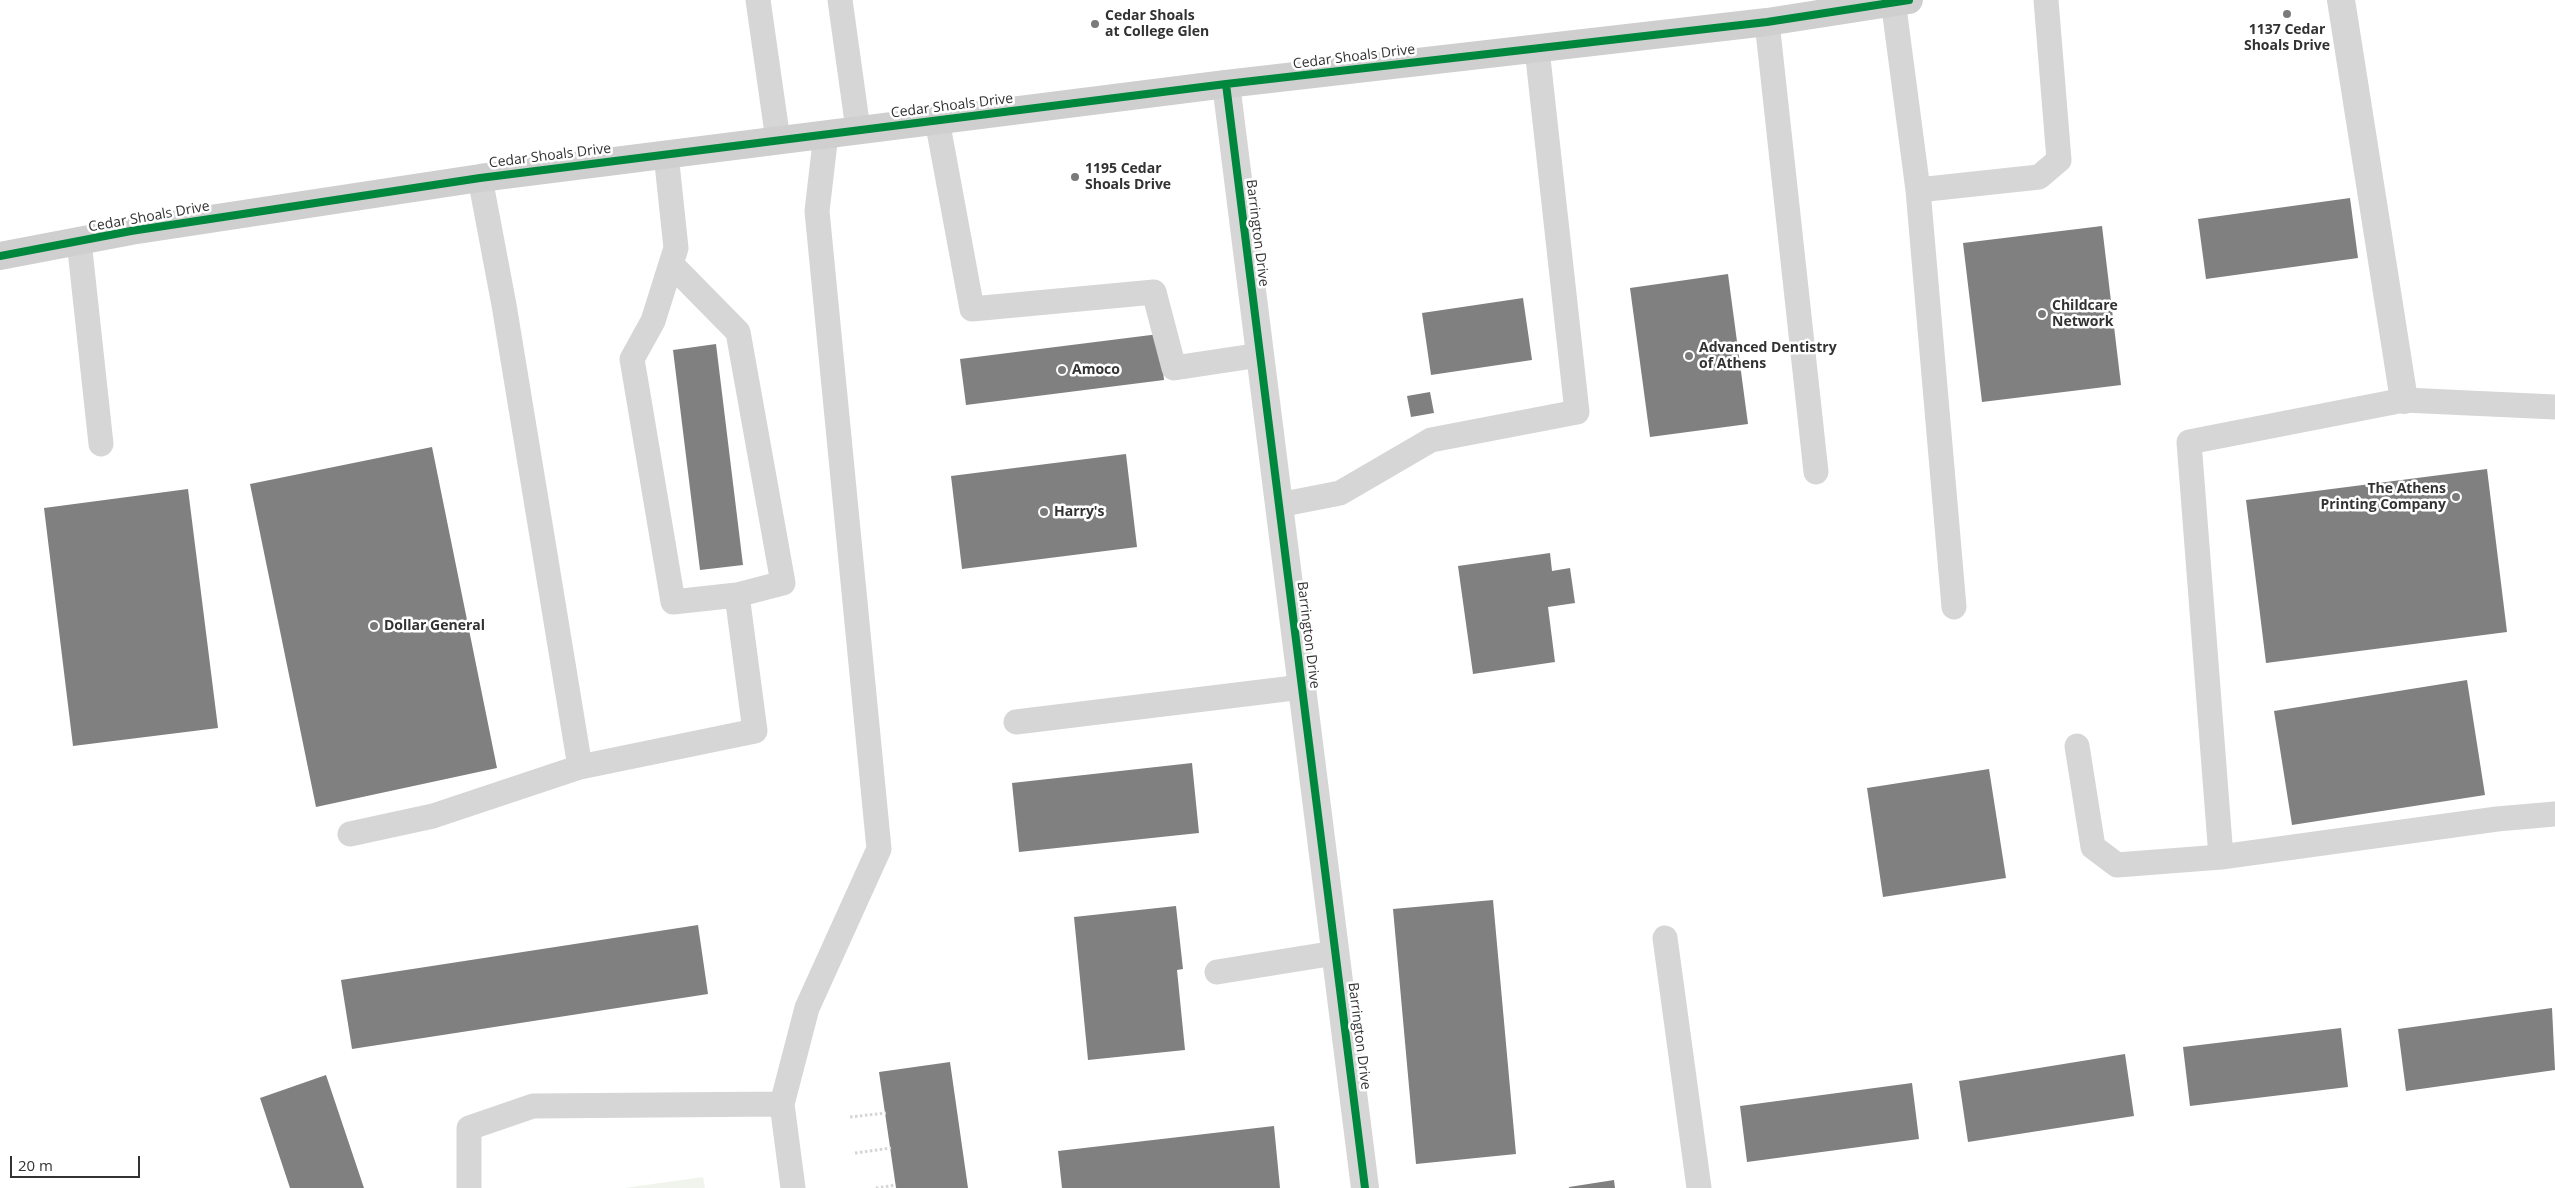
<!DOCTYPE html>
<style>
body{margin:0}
#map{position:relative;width:2555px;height:1188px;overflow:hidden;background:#fff;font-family:"Open Sans",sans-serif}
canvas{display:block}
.scale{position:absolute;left:10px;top:1156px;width:130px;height:22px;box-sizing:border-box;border:2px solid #323232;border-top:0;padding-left:6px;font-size:15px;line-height:18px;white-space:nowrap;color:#323232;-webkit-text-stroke:4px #fff;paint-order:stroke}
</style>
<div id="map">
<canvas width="2555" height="1188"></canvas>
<div class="scale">20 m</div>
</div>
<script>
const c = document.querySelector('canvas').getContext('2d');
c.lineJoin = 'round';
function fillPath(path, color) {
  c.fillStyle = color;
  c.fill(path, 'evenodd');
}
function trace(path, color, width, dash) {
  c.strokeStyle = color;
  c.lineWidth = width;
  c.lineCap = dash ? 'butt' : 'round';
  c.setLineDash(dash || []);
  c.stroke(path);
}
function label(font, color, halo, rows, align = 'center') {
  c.font = font + ' "Open Sans",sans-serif';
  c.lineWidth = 5;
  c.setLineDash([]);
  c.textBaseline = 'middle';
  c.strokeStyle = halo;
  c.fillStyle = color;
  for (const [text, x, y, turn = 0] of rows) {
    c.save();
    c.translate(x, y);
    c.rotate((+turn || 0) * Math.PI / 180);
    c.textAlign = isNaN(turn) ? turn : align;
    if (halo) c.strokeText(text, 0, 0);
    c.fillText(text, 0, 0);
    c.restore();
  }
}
fillPath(new Path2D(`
 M703,1177l2,11h-81z`), '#f1f4ed');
fillPath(new Path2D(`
 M2350,198l8,60 -152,21 -8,-60z
 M2102,226l19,159 -139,17 -19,-159z
 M1728,274l20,150 -98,13 -20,-149z
 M1523,298l9,62 -101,15 -9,-62z
 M1159,334l5,46 -198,25 -6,-46z
 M716,344l27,221 -43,5 -27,-220z
 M1430,392l4,21 -23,4 -4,-21z
 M432,447l65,321 -181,39 -66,-323z
 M1126,454l11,93 -175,22 -11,-93z
 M2487,469l20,163 -241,31 -20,-163z
 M188,489l30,239 -145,18 -29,-238z
 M1550,553l2,18 18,-3 5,35 -27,4 7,55 -82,12 -15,-108z
 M2467,680l18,115 -193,30 -18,-114z
 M1192,763l7,70 -180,19 -7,-69z
 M1989,769l17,109 -123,19 -16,-109z
 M1493,900l23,254 -100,10 -23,-255z
 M1176,906l7,63 -6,1 8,80 -97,10 -14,-143z
 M698,925l10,69 -356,55 -11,-69z
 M2552,1008l3,62 -149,21 -8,-62z
 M2341,1028l7,59 -158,19 -7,-59z
 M2125,1054l9,62 -166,26 -9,-61z
 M950,1062l18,126h-72l-17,-116z
 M326,1075l38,113h-74l-30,-90z
 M1912,1083l7,56 -172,23 -7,-56z
 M1274,1126l6,62h-218l-4,-37z
 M1614,1180l1,8h-46v-1z`), '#808080');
trace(new Path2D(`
 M850,1117l36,-4
 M855,1153l36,-5
 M876,1188l20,-3`), '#d5d5d5', 3, [2.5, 2.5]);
trace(new Path2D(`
 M758,0l20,140
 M840,0l18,129
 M1893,0l25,190 121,-13 20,-17 -13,-160
 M1767,22l49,450
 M937,120l35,189 182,-17 20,76 86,-13
 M666,154l10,94 -23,73 -21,38 41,243 64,-7 46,-12 -45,-251 -66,-67
 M480,178l24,127 76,462 175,-36 -18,-136
 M1918,190l36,417
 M79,241l22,203
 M2555,407l-151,-7 -215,42 32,415 276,-38 58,-5
 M1279,505l61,-12 91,-53 146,-28 -40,-363
 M1016,722l286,-35
 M2077,746l16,101 24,18 104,-8
 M350,834l83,-18 147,-49
 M1665,938l34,250
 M1217,972l118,-19
 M469,1188v-60l64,-22 249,-2
 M793,1188l-11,-84 25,-96 72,-159 -62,-638 9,-77`), '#d6d6d6', 25);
trace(new Path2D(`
 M2341,0l63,400
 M1226,84l139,1104`), '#d6d6d6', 28);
trace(new Path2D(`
 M0,256l131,-25 349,-53 746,-94 541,-62 142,-22`), '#cfcfcf', 28);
trace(new Path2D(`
 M1226,84l139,1104
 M0,256l131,-25 349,-53 746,-94 541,-62 142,-22`), '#00873e', 8);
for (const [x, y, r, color] of [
 [2287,14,5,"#7a7a7a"],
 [1095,24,5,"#7a7a7a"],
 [1075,177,5,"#7a7a7a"],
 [2042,314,5,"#7a7a7a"],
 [1689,356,5,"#7a7a7a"],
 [1062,370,5,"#7a7a7a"],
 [2456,497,5,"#7a7a7a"],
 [1044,512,5,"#7a7a7a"],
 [374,626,5,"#7a7a7a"]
]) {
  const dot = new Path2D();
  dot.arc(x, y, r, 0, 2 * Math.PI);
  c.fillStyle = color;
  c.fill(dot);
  trace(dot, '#fff', 2);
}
label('bold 14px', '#323232', '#fff', [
 ["Cedar Shoals",1105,16],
 ["at College Glen",1105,32],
 ["1137 Cedar",2287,30,"center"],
 ["Shoals Drive",2287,46,"center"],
 ["1195 Cedar",1085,169],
 ["Shoals Drive",1085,185],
 ["Childcare",2052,306],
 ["Network",2052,322],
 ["Advanced Dentistry",1699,348],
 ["of Athens",1699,364],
 ["Amoco",1072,370],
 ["The Athens",2446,489,"right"],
 ["Printing Company",2446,505,"right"],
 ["Harry's",1054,512],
 ["Dollar General",384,626]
], 'left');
label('14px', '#323232', '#fff', [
 ["Cedar Shoals Drive",1354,57,-7],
 ["Cedar Shoals Drive",952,106,-7],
 ["Cedar Shoals Drive",550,156,-7],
 ["Cedar Shoals Drive",149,217,-10],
 ["Barrington Drive",1257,233,83],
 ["Barrington Drive",1308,635,83],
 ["Barrington Drive",1359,1036,83]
]);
</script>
